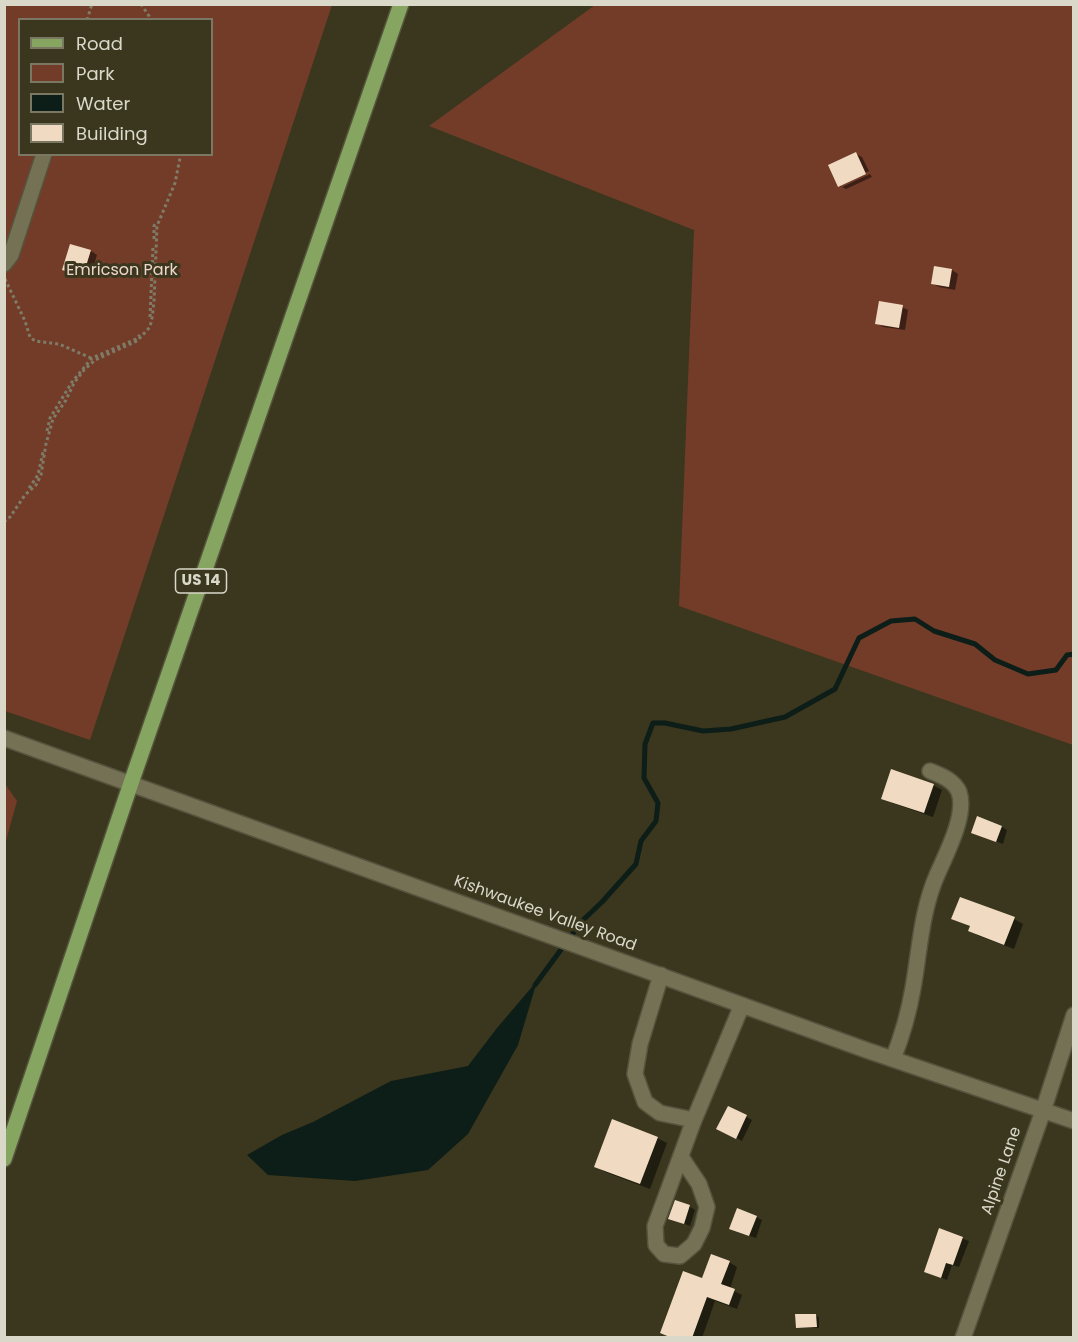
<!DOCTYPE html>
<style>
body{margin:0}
#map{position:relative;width:1078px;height:1342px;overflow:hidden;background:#3a371e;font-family:Poppins,sans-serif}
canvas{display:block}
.frame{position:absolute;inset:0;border:6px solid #d9d8c9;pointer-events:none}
.legend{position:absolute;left:18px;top:18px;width:195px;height:138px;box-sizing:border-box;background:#3a371e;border:2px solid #7a7762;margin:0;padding:8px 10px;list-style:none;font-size:18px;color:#d9d8c9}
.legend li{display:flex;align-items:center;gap:12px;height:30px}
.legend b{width:30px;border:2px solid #7a7762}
</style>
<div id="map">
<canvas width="1078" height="1342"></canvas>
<div class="frame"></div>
<ul class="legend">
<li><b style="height:8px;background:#85a561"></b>Road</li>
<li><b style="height:16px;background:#733c29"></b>Park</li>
<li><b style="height:16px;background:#0d1d17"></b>Water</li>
<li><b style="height:16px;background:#f0dbc2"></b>Building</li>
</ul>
</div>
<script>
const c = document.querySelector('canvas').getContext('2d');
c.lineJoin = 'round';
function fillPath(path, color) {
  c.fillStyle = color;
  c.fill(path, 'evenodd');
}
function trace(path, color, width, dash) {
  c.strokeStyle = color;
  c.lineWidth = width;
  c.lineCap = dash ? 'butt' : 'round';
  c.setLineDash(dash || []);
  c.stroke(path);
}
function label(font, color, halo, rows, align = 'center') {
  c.font = font + ' Poppins,sans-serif';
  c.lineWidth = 6;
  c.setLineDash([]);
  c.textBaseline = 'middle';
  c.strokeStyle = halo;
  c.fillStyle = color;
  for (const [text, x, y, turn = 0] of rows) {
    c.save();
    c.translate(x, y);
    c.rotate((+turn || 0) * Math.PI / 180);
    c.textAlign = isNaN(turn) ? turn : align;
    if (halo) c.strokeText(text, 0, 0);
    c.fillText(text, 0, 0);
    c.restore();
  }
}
fillPath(new Path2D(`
 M5,5h327l-242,735 -85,-29zM20,20h192v134h-192z
 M595,5h478v740l-394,-139 15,-376 -265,-104z
 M5,784l12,17 -12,43z`), '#733c29');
fillPath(new Path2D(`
 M537,981l-19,64 -50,89 -40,36 -73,11 -87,-6 -21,-20 35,-20 31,-13 78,-41 77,-15 29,-38z`), '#0d1d17');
fillPath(new Path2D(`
 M856,154l6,3 7,14 -28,13v3l-1,-1z
 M870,174l2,3 -26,12 -4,-2z
 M71,245l20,6 6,4 -7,23 -20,-5 -6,-4z
 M952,270l6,4 -3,16 -16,-3 -6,-3z
 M902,307l6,3 -3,20 -22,-3 -6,-4z
 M933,785l9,5 -9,27 -41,-14 -9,-5z
 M1002,827l5,3 -4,14 -24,-9z
 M953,918l61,1 9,5 -9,25 -35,-13 -9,-5 1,-4z
 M728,1107l24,13 -10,21 -18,-10z
 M657,1138l10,5 -17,46 -45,-17 -9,-5z
 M689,1206l6,4 -5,16 -20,-8z
 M756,1217l6,3 -6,18 -19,-6z
 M940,1230l29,11 -10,26 -7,-2 -5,15 -21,-8z
 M729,1262l8,5 -7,22 12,6 -5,14 -22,-8 -13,37h-31l-9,-5 41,-53z
 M816,1316l3,1v11h-20l-2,-1z`), '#0007');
trace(new Path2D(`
 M535,985l47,-64 20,-19 34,-38 5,-23 15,-20 2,-18 -14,-25 1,-34 8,-21h12l38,8 28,-2 54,-12 50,-28 24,-51 32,-17 24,-2 19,12 41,13 20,16 33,14 28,-4 11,-15 7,-1`), '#0d1d17', 5);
fillPath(new Path2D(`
 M856,152l10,22 -28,13 -10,-22z
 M70,244l21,6 -8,26 -21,-6z
 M934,266l18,3 -3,18 -18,-3z
 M879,301l24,4 -4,23 -24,-4z
 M891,769l43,15 -10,29 -43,-14z
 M977,816l25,10 -6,16 -25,-9z
 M960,897l55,20 -11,28 -36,-14 2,-5 -19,-7z
 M728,1106l19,9 -11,24 -20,-10z
 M612,1119l46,18 -18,47 -46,-17z
 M675,1200l15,5 -6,19 -16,-5z
 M737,1208l20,8 -8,20 -20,-7z
 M939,1228l24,9 -10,28 -7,-2 -5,15 -17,-6z
 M711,1254l19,7 -9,23 14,5 -6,16 -22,-8 -15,41h-20l-12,-5 23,-62 19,7z
 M795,1314h21l1,13 -21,1z`), '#f0dbc2');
const minor = new Path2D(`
 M4,264l7,-9 33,-101
 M4,738l862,312 208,71
 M661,975l-21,69 -5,30 10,28 15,11 34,7
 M893,1059c9,-23 16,-47 20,-71 7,-39 8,-76 24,-113 9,-21 30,-60 22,-83 -5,-12 -19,-17 -29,-21
 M681,1157l18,27 8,23 -5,21 -8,16 -14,12 -16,-2 -8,-9 -1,-19 39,-106 48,-115
 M963,1338l80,-227 31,-96`);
const major = new Path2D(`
 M4,1159l127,-376 270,-779`);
trace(minor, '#55533d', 18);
trace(major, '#55533d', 18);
trace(new Path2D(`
 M141,4l8,12 1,4
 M87,20l5,-16
 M154,239v-13l2,-4
 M5,279l20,42 5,16 5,4 24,3 32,14
 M150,317l3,-71
 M47,431l3,-13 22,-36 20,-24 44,-19 4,-4
 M29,488l9,-13 5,-23
 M4,522l6,-5 15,-22 11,-10 5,-10 5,-31 7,-25 13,-19 8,-17 10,-13 11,-10 42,-19 13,-14 2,-9 2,-16 3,-76 18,-43 5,-25 -1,-4`), '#7e7c67', 3, [3, 3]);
trace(minor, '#747155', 15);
trace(major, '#85a561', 15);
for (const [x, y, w] of [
 [201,581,51]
]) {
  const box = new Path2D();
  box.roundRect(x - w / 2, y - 12, w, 24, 4.5);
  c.fillStyle = '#3a371e';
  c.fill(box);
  trace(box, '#d9d8c9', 1.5);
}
label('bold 15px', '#d9d8c9', null, [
 ["US 14",201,581]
]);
label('16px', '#f0d5cc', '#3a371e', [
 ["Emricson Park",122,271]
]);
label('16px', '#d9d8c9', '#3a371e', [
 ["Kishwaukee Valley Road",545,914,20],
 ["Alpine Lane",1002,1171,-71]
]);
</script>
